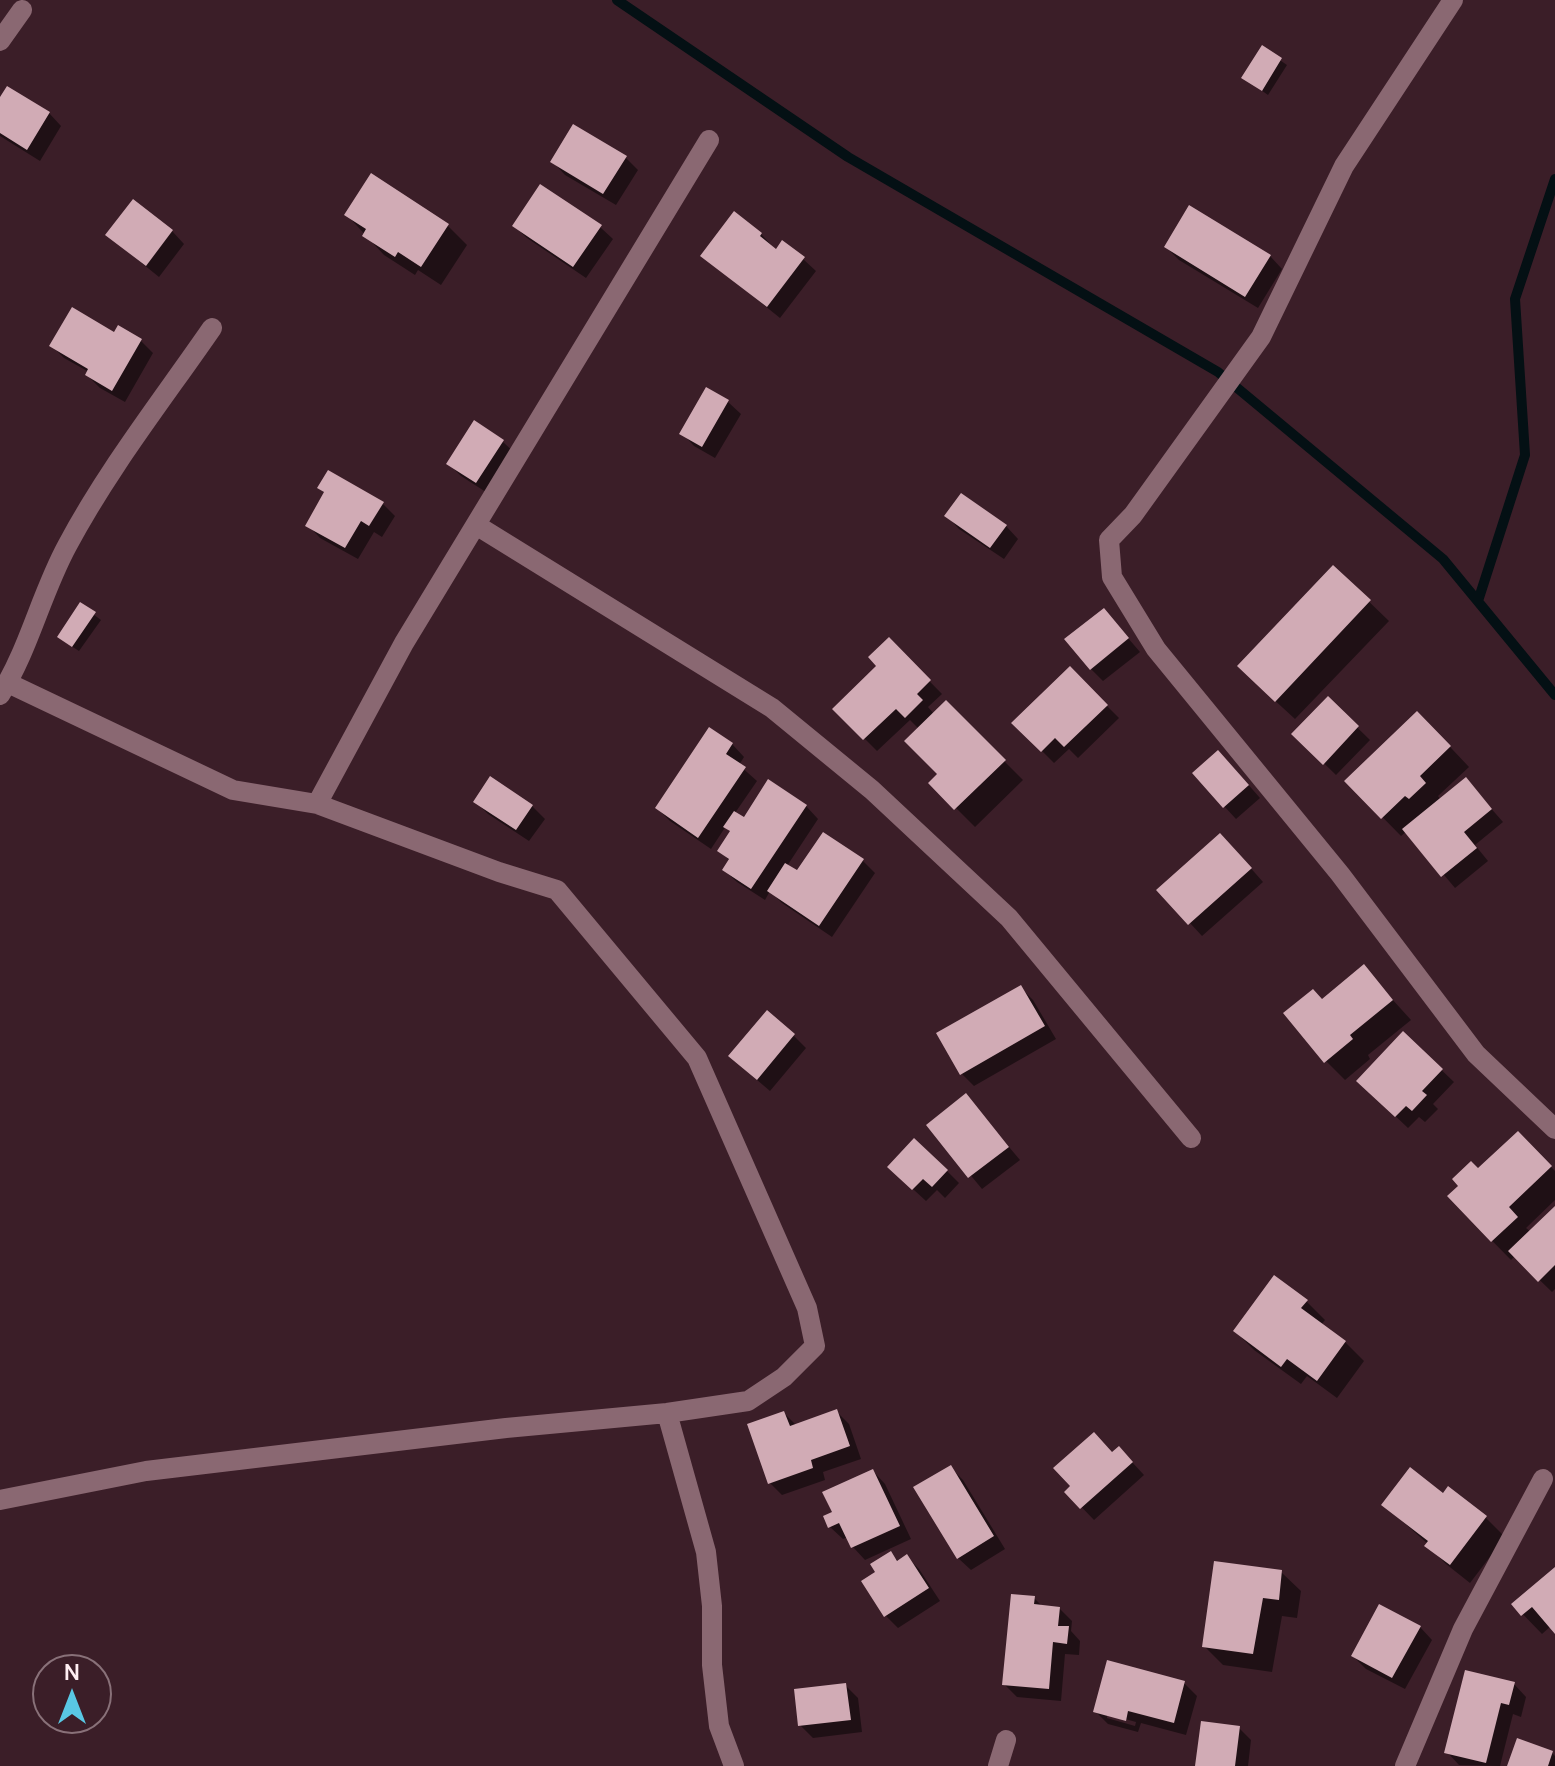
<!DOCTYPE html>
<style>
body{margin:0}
#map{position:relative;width:1555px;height:1766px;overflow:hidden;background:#3b1e28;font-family:Manrope,sans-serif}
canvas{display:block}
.north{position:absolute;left:32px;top:1654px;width:80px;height:80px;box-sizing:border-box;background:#3b1e28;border:2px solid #897179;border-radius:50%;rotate:0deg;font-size:22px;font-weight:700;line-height:32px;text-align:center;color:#feeef2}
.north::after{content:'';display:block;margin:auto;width:28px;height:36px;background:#59c8e4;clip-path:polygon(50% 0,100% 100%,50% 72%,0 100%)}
</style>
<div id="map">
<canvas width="1555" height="1766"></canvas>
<div class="north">N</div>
</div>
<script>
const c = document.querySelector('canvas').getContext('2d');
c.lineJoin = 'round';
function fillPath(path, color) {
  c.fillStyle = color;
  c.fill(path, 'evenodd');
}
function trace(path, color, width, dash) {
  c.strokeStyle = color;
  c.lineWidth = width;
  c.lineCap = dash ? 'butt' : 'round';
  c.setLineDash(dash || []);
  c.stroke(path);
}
fillPath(new Path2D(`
 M1262,48l25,17 -19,30 -24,-17z
 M0,101l49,12 12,13 -21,35 -40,-25z
 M625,157l13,13 -22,35 -51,-30 -12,-13z
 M371,176l77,50 19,19 -26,40 -23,-15 -3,5 -31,-20 -38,-41z
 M514,226l86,1 13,12 -27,39 -59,-40z
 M172,231l12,13 -25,33 -52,-42z
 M761,234l12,13 -1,2 31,10 13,12 -36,47 -77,-62z
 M1166,247l104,9 12,13 -24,39 -79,-48z
 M115,335l26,6 12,12 -28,49 -25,-14 -13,-13 2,-3 -25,-14 -13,-13z
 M706,390l22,12 13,12 -26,44 -21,-12 -12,-13z
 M474,423l29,19 13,12 -27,40 -28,-18 -13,-13z
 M319,488l63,15 13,13 -13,21 -8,-5 -16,27 -38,-21 -12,-13 18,-31z
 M947,516l59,10 12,13 -14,20 -45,-30z
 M1334,568l55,53 -94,98 -37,-34z
 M81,605l20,15 -22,31 -14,-9z
 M1104,610l36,42 -37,29 -12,-12z
 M889,640l53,54 -14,13 6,7 12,-11 77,77 -48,47 -44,-44 9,-9 -21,-45 -9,-9 -33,31 -42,-42 44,-43z
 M1070,669l49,49 -41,40 -9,-9 -15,14 -40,-40z
 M1328,699l42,41 -34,35 -42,-41z
 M1436,732l33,35 -31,29 3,4 25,-20 37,42 -28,23 13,16 -33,27 -48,-57 -6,5 -54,-55z
 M732,744l12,13 -5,8 18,16 -22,32 9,6 62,-13 12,13 -31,47 11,7 26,-38 39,26 12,12 -43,64 -50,-34 -12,-12 -5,9 -28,-18 -13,-12 6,-9 -10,-10 12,-19 -6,-6 -15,23 -41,-28 -13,-13z
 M1231,765l29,33 -24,21 -12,-13z
 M476,802l56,4 13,13 -16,22 -41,-27z
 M1233,848l30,34 -61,54 -12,-13z
 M1363,967l48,53 -43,35 2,4 -25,21 -19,-19 -4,-60z
 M1020,987l13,13 23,39 -82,47 -12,-12 -23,-40z
 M1404,1034l50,48 -21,22 5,5 -13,13 -6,-5 -11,11 -37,-35z
 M794,1036l12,12 -36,43 -27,-23z
 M966,1096l54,64 -38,29 -53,-64z
 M1518,1133l37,38v29l-29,28 5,4 24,-24v81l-3,3 -37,-36 -4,4 -62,-63z
 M947,1171l12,12 -14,15 -8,-8 -11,11 -24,-22z
 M1306,1301l19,19 -4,5 24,17 19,19 -27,37 -30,-22 -6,8 -47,-34 -19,-19z
 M837,1412l12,12 12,35 -38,13 2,8 -43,15 -13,-13 15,-69 13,13z
 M1112,1454l19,7 13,14 -50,45 -27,-28z
 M950,1467l13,13 42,69 -34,21 -13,-12z
 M873,1471l12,13 26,55 -46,21 -12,-13 -5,-10 -5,2 -13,-12 4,-14z
 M1449,1489l37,29 19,19 -35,46 -24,-19 -19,-19 1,-1 -44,-39 60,-9z
 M891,1554l8,8 8,-5 12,12 21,32 -42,27 -12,-12 -9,-43z
 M1555,1569v62l-4,-5 -9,8 -29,-30z
 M1281,1572l20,19 -4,27 -15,-2 -10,56 -49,-7 -19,-19z
 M1034,1598l9,9 16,1 13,13 -1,10 9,10 -1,14 -14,-1 -4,47 -44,-4 -13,-13z
 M1420,1627l12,13 -27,49 -39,-20 -13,-13z
 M1184,1683l13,13 -11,39 -45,-12 -3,9 -30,-8 -13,-13zM1107,1714l29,8 -1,4 -28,-8z
 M1514,1684l12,13 -5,20 -8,-3 -13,52 -41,-1 -12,-13z
 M845,1685l13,13 4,34 -49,6 -13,-13z
 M1239,1728l12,12 -3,26h-51z
 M1552,1753l3,3v10h-46z`), '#0007');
trace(new Path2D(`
 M617,0l231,157 370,215 225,187 112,136
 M1478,601l47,-146 -10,-156 40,-120`), '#041014', 10);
fillPath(new Path2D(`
 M1262,45l20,13 -20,33 -21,-13z
 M7,86l43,26 -23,38 -27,-17v-36z
 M573,124l54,32 -24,38 -53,-32z
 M371,173l78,51 -28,43 -23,-15 -3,5 -33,-21 4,-7 -22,-14z
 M540,184l62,41 -29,42 -61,-41z
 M133,199l40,31 -27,36 -41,-31z
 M1189,205l82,50 -26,42 -81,-50z
 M734,211l28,22 -2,3 16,13 6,-9 23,17 -38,50 -67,-51z
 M72,307l42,25 4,-7 24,14 -30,52 -27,-16 3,-6 -39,-23z
 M706,387l23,13 -27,47 -23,-13z
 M474,420l30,20 -28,43 -30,-19z
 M328,470l56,32 -15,24 -8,-5 -16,27 -40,-22 19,-34 -7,-4z
 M961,493l46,32 -17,23 -46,-32z
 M1333,565l38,35 -96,102 -38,-36z
 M80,602l16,10 -24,35 -15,-10z
 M1104,608l25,30 -39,32 -26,-31z
 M889,637l42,43 -14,14 6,6 -18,18 -9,-9 -33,31 -31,-31 44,-43 -8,-9z
 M1070,666l38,39 -44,42 -9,-9 -14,14 -30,-29z
 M1328,696l31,30 -36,39 -32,-31z
 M946,700l60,60 -52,50 -26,-27 9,-9 -33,-33z
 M1417,711l34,35 -31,30 6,7 -17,16 -4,-3 -24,23 -37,-38z
 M709,727l24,16 -7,11 20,13 -48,71 -43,-30z
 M1218,750l31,35 -26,23 -31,-35z
 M490,776l43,29 -17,25 -43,-28z
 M1466,777l26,32 -28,23 13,16 -36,29 -39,-48z
 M768,779l39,26 -56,84 -29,-19 7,-11 -12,-8 13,-20 -7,-4 11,-16 10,6z
 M823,832l41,27 -45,67 -52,-35 18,-28 12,7z
 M1220,833l32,35 -64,57 -32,-35z
 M1364,964l29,36 -43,35 3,4 -29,24 -41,-50 30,-24 9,10z
 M1021,985l24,41 -85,49 -24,-42z
 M767,1010l28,24 -38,46 -29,-24z
 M1403,1031l40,38 -21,22 5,4 -15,16 -6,-5 -11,11 -39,-36z
 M966,1093l43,54 -41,31 -42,-53z
 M1518,1131l34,35 -43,41 9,10 -27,25 -44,-46 11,-10 -6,-7 19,-18 7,7z
 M914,1138l34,32 -16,17 -9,-8 -11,11 -25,-23z
 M1555,1206v59l-17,17 -30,-31z
 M1274,1275l34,25 -7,8 45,33 -29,40 -30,-22 -6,8 -48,-36z
 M837,1409l13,37 -39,14 2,8 -45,16 -21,-60 37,-13 6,15z
 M1094,1432l18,20 7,-6 14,16 -53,47 -16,-17 6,-6 -17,-18z
 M951,1465l43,71 -37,23 -44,-72z
 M1410,1467l33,26 5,-7 39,30 -37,49 -26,-19 4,-5 -47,-36z
 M873,1469l27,57 -49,22 -12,-25 -11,5 -5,-12 9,-4 -10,-20z
 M891,1551l6,10 10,-7 22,34 -45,29 -23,-36 14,-9 -5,-8z
 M1214,1561l68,9 -3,30 -16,-2 -10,56 -51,-7z
 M1555,1567v67l-23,-27 -11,9 -10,-12z
 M1011,1594l24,2 -1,8 26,3 -2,19h11l-2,18 -14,-2 -4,47 -47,-4z
 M1379,1604l42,22 -29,52 -41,-22z
 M1107,1660l78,21 -11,42 -46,-12 -2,10 -33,-9z
 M1465,1670l50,12 -6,23 -8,-2 -15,60 -42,-10z
 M846,1683l5,37 -53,6 -4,-37z
 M1201,1721l39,5 -5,40h-40z
 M1517,1738l36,13 -5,15h-41z`), '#d1abb5');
trace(new Path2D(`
 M1453,0l-109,166 -83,171 -128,178 -24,25 3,37 44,72 184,225 136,180 79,75
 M0,41l22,-31
 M476,525l296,183 100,82 137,128 182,220
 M0,695c29,-46 41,-101 67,-149 41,-77 96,-147 145,-218
 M317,804l87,-161 305,-503
 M667,1413l39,139 6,54v59l7,61 15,40
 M0,1500l146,-29 360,-43 161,-15 81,-12 36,-24 31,-31 -8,-38 -110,-250 -140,-168 -58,-18 -182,-68 -84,-14 -225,-107
 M998,1766l8,-26
 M1405,1766l58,-137 80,-150`), '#8a6872', 20);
</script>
